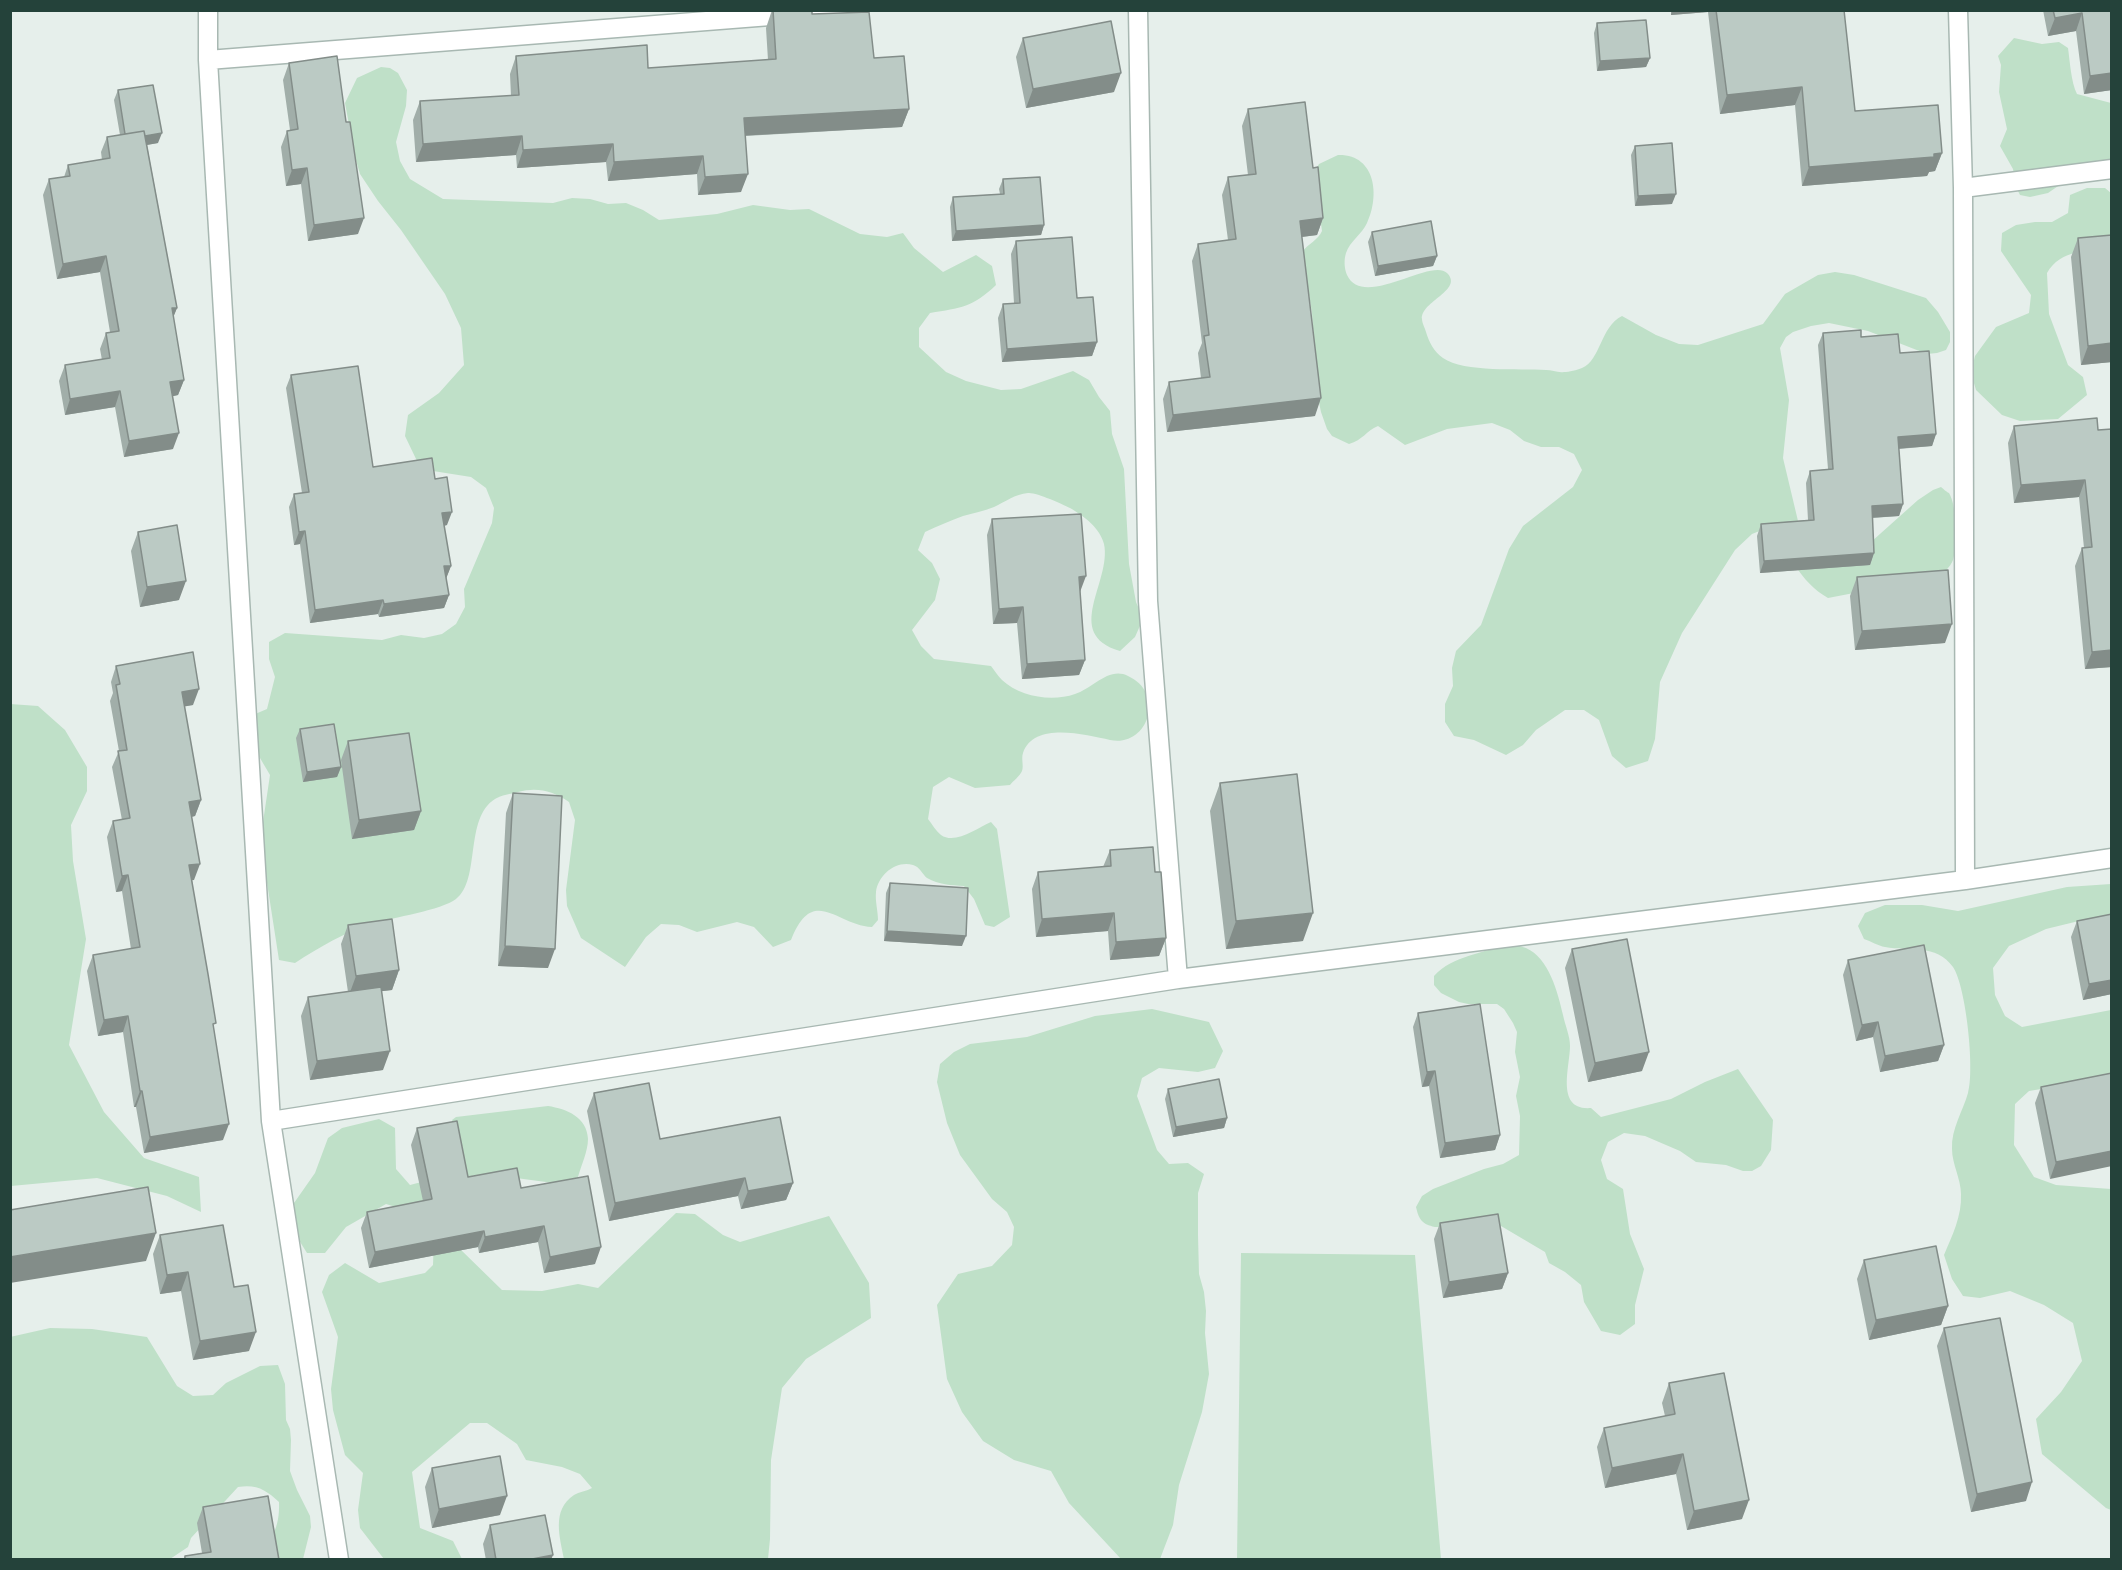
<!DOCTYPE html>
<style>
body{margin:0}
#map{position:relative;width:2122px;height:1570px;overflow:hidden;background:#e6efeb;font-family:Figtree,sans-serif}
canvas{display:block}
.frame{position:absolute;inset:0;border:12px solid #24423a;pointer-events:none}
</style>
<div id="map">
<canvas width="2122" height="1570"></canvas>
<div class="frame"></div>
</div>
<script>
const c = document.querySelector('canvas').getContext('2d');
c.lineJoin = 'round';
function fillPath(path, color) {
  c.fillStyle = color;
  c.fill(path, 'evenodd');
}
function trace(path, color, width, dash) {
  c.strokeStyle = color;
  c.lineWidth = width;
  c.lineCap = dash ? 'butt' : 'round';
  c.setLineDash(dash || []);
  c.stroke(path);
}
fillPath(new Path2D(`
 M2014,38l28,6 17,-2 9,6c2,14 3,34 9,46l34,9v64l-47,15 -16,11 -18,4 -10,-2 -4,-8 -3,-18 -13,-23 7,-17 -8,-37 2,-27 -3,-9z
 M381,67l9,1 8,5 9,17 -1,16 -10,36 4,19 10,18 33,20 110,4 19,-5 18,1 18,5 18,-1 17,7 16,10 58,-6 36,-9 37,5 19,-1 51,25 27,3 16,-4 11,15 29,24 33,-17 16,11 4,19c-23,22 -35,23 -66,28l-11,15v19l27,25 20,9 35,9 20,-1 52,-18 16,9 10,17 11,14 2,23 12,35 5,95 7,38 7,17 -8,18 -15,14c-58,-17 -8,-69 -16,-107 -4,-16 -20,-28 -34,-36 -8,-4 -34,-16 -42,-15 -13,1 -23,9 -34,14 -10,4 -21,6 -31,9 -13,5 -26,10 -38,16l-7,18 14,13 8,16 -5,21 -23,30 9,16 13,13 57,7c3,4 7,10 11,14 18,17 50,22 73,14 17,-5 34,-28 53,-18 39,18 19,72 -18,64 -24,-5 -76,-19 -87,13 -2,6 1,13 -1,18 -2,5 -9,10 -12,14l-35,3 -26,-11 -16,10 -5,32c4,5 8,12 13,16 14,10 36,-7 50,-13l6,7 13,88 -16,10 -9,-2 -11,-26 -10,-13c-13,-1 -25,-1 -37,-8 -5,-4 -7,-11 -14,-13 -17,-5 -35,10 -37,27 -1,9 2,19 2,28l-6,7c-36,-2 -59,-43 -81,13l-18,7 -19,-20 -17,-5 -40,10 -18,-7 -18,-1 -15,13 -21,30 -44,-29 -14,-32 -1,-16 9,-70 -6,-18c-17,-11 -31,-15 -51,-10 -7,2 -17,3 -23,7 -31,19 -14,81 -39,100 -14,11 -64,19 -83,24 -28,9 -55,25 -78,40l-16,-3 -16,-103v-35l7,-47 -10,-17 -13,-13 -9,-16 3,-9 26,-11 8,-32 -6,-18v-17l16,-9 97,7 19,-5 23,3 18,-4 14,-10 9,-17 -1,-18 28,-66 2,-15 -8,-20 -15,-11 -38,-6 -16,-10 -12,-25 3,-21 31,-22 25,-28 -3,-37 -16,-34 -44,-64 -23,-29 -18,-27 -5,-17 -10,-54 12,-25z
 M1338,155c38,-1 42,41 29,68 -5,11 -17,18 -21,30 -2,6 -2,15 1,22 16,35 84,-18 100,-2 17,17 -26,28 -25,46 0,4 3,9 4,13 3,10 8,20 17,26 21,15 77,10 103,12 6,0 12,3 18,2 5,0 13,-2 18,-4 19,-8 18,-41 40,-52l34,19 23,9 19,1 65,-21 22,-30 33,-19 17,-3 19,3 72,23 12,14 12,20v10l-4,8 -9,3 -10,1 -59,-23 -39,-8 -18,3 -18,6 -7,5 -6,11 9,52 -6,58 15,63 10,27 63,-6 47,-42 15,-10 8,-3c1,1 7,6 8,6 8,13 9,53 4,67 -3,8 -9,12 -16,17l-109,21c-28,-16 -40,-45 -56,-72l-20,8 -17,16 -53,83 -22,49 -5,57 -7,22 -22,7 -14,-12 -13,-36 -15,-10h-19l-29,20 -13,15 -17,10 -32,-15 -20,-4 -9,-14v-18l8,-18 -1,-18 4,-17 25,-26 28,-76 14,-23 50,-39 9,-17 -8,-16 -15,-7h-18l-17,-6 -14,-11 -18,-7 -45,6 -42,16 -27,-19c-12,5 -15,14 -29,18l-17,-8 -5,-7 -6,-17 -4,-19 -5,-80 -10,-61c6,-8 16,-12 20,-21l-8,-59 5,-8z
 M2087,188h18l6,5v56c-24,2 -50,0 -64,24l2,41 19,51 15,12 4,18 -29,24 -38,2 -18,-6 -26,-25 -5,-17 4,-17 21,-29 33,-14 2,-18 -30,-44 1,-18 14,-8 19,-3h17l16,-9 2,-18z
 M10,704l28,2 27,24 22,37v24l-16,34 2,36 13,78 -17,106 35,67 40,46 55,19 2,35 -34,-16 -70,-18 -86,8z
 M2111,884v40l-24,-5 -41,10 -37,17 -16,22 2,27 10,21 17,11 89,-17v63l-40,11 -42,7 -14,13 -1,41 20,32 22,8 55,4v321l-5,-2 -64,-54 -6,-35 25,-27 21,-31 -9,-38 -29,-18 -34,-14 -30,7 -17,-2 -11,-17 -8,-24c8,-19 18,-39 17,-61 0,-15 -9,-30 -9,-45 -1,-20 11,-38 16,-56 7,-23 -2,-107 -15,-126 -17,-24 -44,-15 -68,-20 -7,-1 -14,-6 -21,-8l-6,-13 7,-13 20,-8h37l36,6 109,-24z
 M1508,943c6,2 13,3 18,5 23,10 32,45 37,67 2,10 7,21 7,31 0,21 -15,65 21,62l10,9 70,-18 34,-17 33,-13 35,51 -2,30 -10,16 -9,5h-9l-17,-6 -30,-3 -16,-11 -35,-15 -21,-3 -16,9 -7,18 6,19 16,10 7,45 14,35 -9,36v19l-15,11 -19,-4 -17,-29 -3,-17 -16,-13 -16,-9 -4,-11 -44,-26 -66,1c-13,-3 -16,-7 -19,-20l6,-11 11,-7 51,-20 19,-5 16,-9 1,-39 -4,-20 4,-19 -5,-25 2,-20 -4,-9 -9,-14 -7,-5h-29l-9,-2 -18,-9 -7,-8v-9c19,-21 50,-22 74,-33z
 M1152,1009l57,13 14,29 -8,17 -17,4 -39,-4 -17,10 -5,18 20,54 12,14 19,-1 16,11 -6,19v42l1,39 5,18 2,19 -1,22 4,41 -7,38 -23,73 -6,40 -13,34h-39l-52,-56 -18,-32 -37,-11 -31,-19 -21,-29 -15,-33 -10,-74 21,-31 34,-8 20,-21 2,-18 -7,-15 -15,-13 -32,-44 -13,-32 -10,-41 3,-18 14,-12 16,-8 57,-7 68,-21z
 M548,1106c19,3 39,11 40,33 0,12 -7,27 -10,38l-17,7 -75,-10 -27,74 43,42 40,1 36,-7 20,4 78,-75 19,1 28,21 17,7 89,-26 40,67 2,35 -65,41 -24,29 -11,72 -1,79 -2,20h-204c-4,-21 -13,-49 10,-64 5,-3 13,-4 18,-7l-12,-14 -18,-7 -36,-7 -9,-16 -30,-21h-17l-58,49 8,56 33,13 9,18h-78l-24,-31 -2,-18 5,-37 -18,-18 -12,-45 -2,-21 7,-52 -16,-45 7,-17 16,-12 34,20 46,-10 8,-8 1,-28 -15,-23 -33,-10 -40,23 -21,26h-18l-10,-16 -3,-34 21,-30 13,-35 14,-10 37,-9 16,9 1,41 14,16 34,-9 19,-28 -11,-28 4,-3z
 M1241,1253l174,2 26,304h-204z
 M50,1328l42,1 55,8 30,49 16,10 20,-1 13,-12 34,-17 18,-1 7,19 1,36 4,9 1,11 -1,31 7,19 13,26 1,11 -8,32h-49c17,-18 26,-30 25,-57 -13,-12 -22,-18 -41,-15l-47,51 -3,9 -18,12h-159l-1,-222z`), '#bfe0c8');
const minor = new Path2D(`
 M208,10v50l63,1061 68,439
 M1138,10l10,591 30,378
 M1958,10l5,178 2,692
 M208,60l639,-50
 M1963,188l149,-19
 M271,1121l907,-142 787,-99 147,-22`);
trace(minor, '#a8b8b2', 21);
trace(minor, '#fff', 18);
fillPath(new Path2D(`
 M772,10h40v4l62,44 35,51 -7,18 -157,9 -4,56 -43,3 -1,-21 -89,7 -2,-19 -89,6 -1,-13 -100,7 -3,-42 7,-19 91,-5 -1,-22 6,-18 132,12 120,-8 -2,-32z
 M1671,10h173l11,101 87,42 -7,18 -6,1 -2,4 -125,10 -7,-81 -75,9 -12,-102 -37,3z
 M2043,10h69v80l-28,4 -8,-63 -28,5z
 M1597,23l53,35 -4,9 -49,4 -3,-38z
 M1023,38l91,54 -88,16 -10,-51z
 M289,63l69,171 -50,7 -7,-57 -15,2 -5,-39 6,-16 3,-1 -7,-50z
 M118,90l40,53 -11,2 30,163 -4,9 11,63 -6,15 -5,1v53l-49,8 -9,-50 -50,8 -6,-34 6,-16 37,-5 -2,-11 6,-16 4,-1 -10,-60 -43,7 -14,-84 6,-16 15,-2 4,-12 34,-5 -1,-8 6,-15 13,-2 -6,-35z
 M1248,109l65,59 10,50 -6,17 -15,2 13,179 -148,16 -4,-33 6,-17 32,-4 -3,-25 4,-10 -10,-82 6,-17 30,-4 -6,-45 6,-18 20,-2 -6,-49z
 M1635,146l37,58 -37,2 -4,-51z
 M1003,179l41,46 -3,10 -89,6 -2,-34 3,-10 47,-3 -1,-5z
 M1372,232l65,24 -4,10 -58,10 -7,-34z
 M2078,238l34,124 -31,3 -10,-108z
 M1016,241l61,57 20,44 -5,14 -90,6 -4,-44 5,-14 11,-1 -3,-49z
 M1823,333l38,4 39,16 36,81 -4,12 -33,3 4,55 -4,12 -27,2 2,35 -4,12 -110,8 -3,-37 4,-12 47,-4 -2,-37 4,-12 18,-2 -10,-124z
 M291,375l82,92 62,12 12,46 -3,1 7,40 -5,12 3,17 -5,13 -65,9 -1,-3 -68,9 -10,-79 -6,1 -5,-38 5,-13 8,-1 -16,-105z
 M2097,418l15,249 -27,2 -10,-103 7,-18h2l-5,-51 -65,6 -6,-60 6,-17z
 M992,519l88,73 5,68 -6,15 -57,4 -5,-56 -24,1 -6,-89z
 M138,532l41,68 -39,7 -9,-56z
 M1857,577l88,66 -90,7 -5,-54z
 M116,666l77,39 -9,1 17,94 -6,16 -3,1 2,63h-2l22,149 9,111 -79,13 -8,-46h-2l-11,-75 -25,4 -11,-65 6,-16 38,-6 -9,-58 -6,1 -9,-55 6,-16 9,-1 -10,-53 7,-16 -9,-50 3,-8 -2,-11z
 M300,729l41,38 -4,10 -34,5 -7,-44z
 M348,741l73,70 -7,19 -62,9 -11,-79z
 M1220,783l83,158 -77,8 -16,-138z
 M513,793l35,175 -50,-2 8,-153z
 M1110,850l45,22 11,66 -7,18 -49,4 -2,-29 -72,6 -4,-48 6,-17 65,-5z
 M890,883l72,63 -78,-5 2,-48z
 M2112,914v80l-29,6 -12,-63 6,-16z
 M348,925l51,45 -7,20 -10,1 1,79 -73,10 -9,-64 7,-19 40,-5 -7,-48z
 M1572,949l70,122 -54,11 -23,-114z
 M1848,960l96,85 -6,16 -58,11 -7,-35 -17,4 -13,-66z
 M1418,1013l82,122 -5,15 -55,8 -11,-72 -7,1 -9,-60z
 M2112,1073l-62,106 -15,-76 6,-16z
 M1168,1089l59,29 -3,10 -51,9 -8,-38z
 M594,1093l66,46 133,44 -7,17 -45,9 -3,-13 -129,25 -22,-110z
 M417,1128l51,49 53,11 74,76 -51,9 -6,-31 -59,11 -1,-6 -109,21 -8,-40 6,-16 56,-11 -12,-56z
 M1440,1223l68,50 -6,16 -59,9 -9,-59z
 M160,1235l74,52 15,64 -56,9 -12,-69 -21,3 -7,-40z
 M1864,1260l84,46 -7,19 -72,15 -12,-61z
 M1944,1328l82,173 -55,11 -34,-166z
 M1669,1383l73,136 -55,11 -11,-56 -71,14 -8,-41 7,-19 61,-12 -3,-13z
 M432,1468l68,47 -68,13 -7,-41z
 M203,1507l76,53h-96l2,-4 17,-3 -5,-30z
 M490,1525l61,35h-65l-3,-16z`), '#a1aea9');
fillPath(new Path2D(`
 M1672,10h36v2l-37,3z
 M2082,13l-6,18 -28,5 7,-18z
 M1650,58l-4,9 -49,4 3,-10z
 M1121,73l-7,19 -88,16 7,-19z
 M2112,73v17l-28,4 6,-18z
 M1802,87l-7,18 -75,9 7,-19z
 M909,109l-7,18 -165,9 7,-18z
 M162,133l-4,10 -35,6 3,-10z
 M522,136l-6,19 -100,7 7,-18z
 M613,144l-7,18 -89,6 6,-18z
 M1942,153l-7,18 -6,1 -2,4 -125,10 7,-19z
 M703,156l-6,18 -89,7 6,-19z
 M307,168l-6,16 -15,2 6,-16z
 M748,174l-7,18 -43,3 7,-18z
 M1676,194l-4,10 -37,2 3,-10z
 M364,218l-6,16 -50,7 6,-16z
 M1323,218l-6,17 -24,3 7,-17z
 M1044,225l-3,10 -89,6 4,-10z
 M106,256l-6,16 -43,7 6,-15z
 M1437,256l-4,10 -58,10 3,-10z
 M172,308h5l-6,15z
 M1097,342l-5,14 -90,6 5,-13z
 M2112,343v19l-31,3 7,-19z
 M184,380l-6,15 -13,3 5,-16z
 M120,391l-5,16 -50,8 5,-16z
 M1321,398l-6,18 -148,16 6,-17z
 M179,433l-6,16 -49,8 5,-16z
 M1936,434l-4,12 -38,3 4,-12z
 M2085,480l-6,17 -65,6 7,-18z
 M1903,504l-4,12 -31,2 4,-12z
 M452,512l-5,13 -10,2 5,-14z
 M305,531l-5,13 -6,1 5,-13z
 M1874,553l-4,12 -110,8 4,-12z
 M444,566h7l-5,13z
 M1086,576l-6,16 -1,-15z
 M186,581l-7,19 -39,7 7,-20z
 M449,595l-5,13 -65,9 5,-13z
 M383,600l-5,14 -68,9 5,-13z
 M1023,607l-6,16 -24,1 6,-15z
 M1952,624l-7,19 -90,7 7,-19z
 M2112,650v17l-27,2 7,-17z
 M1085,660l-6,15 -57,4 5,-15z
 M199,689l-6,16 -17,3 6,-16z
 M341,767l-4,10 -34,5 4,-10z
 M201,800l-6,16 -12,2 6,-16z
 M421,811l-7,19 -62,9 7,-19z
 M200,864l-6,16 -10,1 5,-16z
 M128,875l-6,16 -6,1 6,-16z
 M1114,913l-6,18 -72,6 6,-18z
 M1313,913l-10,28 -77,8 10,-28z
 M887,931l79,5 -4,10 -78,-5z
 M1166,938l-7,18 -49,4 6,-18z
 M505,946l50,3 -7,19 -50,-2z
 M399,970l-7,20 -43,5 7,-19z
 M2112,980v14l-29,6 6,-16z
 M128,1016l-5,16 -25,4 6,-16z
 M1878,1022l-5,15 -17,4 6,-16z
 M1944,1045l-6,16 -58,11 5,-16z
 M390,1051l-7,19 -73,10 7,-19z
 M1649,1052l-7,19 -54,11 7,-19z
 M1435,1071l-6,15 -7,1 5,-15z
 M140,1091h2l-6,16h-2z
 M1227,1118l-3,10 -51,9 3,-10z
 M229,1124l-6,16 -79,13 6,-16z
 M1500,1135l-5,15 -55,8 5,-15z
 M2112,1151v15l-62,13 6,-17z
 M745,1178l-7,18 -129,25 6,-18z
 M793,1183l-7,17 -45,9 7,-18z
 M544,1226l-6,16 -59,11 6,-16z
 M484,1231l-6,16 -109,21 6,-16z
 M156,1233l-10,28 -136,22v-26z
 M601,1247l-6,17 -51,9 6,-16z
 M188,1272l-7,19 -21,3 7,-19z
 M1508,1273l-6,16 -59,9 6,-16z
 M1948,1306l-7,19 -72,15 7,-20z
 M256,1332l-7,19 -56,9 7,-19z
 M1683,1454l-7,20 -71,14 7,-20z
 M2032,1482l-6,19 -55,11 6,-18z
 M507,1496l-7,19 -68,13 7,-19z
 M1749,1500l-7,19 -55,11 7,-19z
 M553,1555l-2,5h-24z`), '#838d89');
const building = new Path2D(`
 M773,10h39v4l57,-2 5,46 30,-2 5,53 -165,9 4,56 -43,3 -2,-21 -89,6 -1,-18 -90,6 -1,-14 -99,8 -3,-43 99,-6 -3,-39 131,-11 1,23 128,-9z
 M1716,10h128l11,101 83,-6 4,48 -8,1v3l-125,10 -7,-80 -75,8z
 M2053,10h59v63l-22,3 -8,-63 -27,5z
 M1646,20l4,38 -50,3 -3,-38z
 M1111,21l10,52 -88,16 -10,-51z
 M337,56l9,66h4l14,96 -50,7 -7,-57 -15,2 -5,-39 11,-2 -9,-66z
 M153,85l9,48 -17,3 -1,-5 -19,3 -7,-44z
 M1305,102l8,66 5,-1 5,51 -23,3 21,177 -148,17 -4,-33 41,-5 -6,-41 5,-1 -11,-91 38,-5 -8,-62 28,-3 -8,-65z
 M144,131l33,177h-5l12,72 -14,2 9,51 -50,8 -9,-50 -50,8 -5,-34 45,-7 -4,-25 13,-2 -13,-75 -43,8 -14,-85 21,-3 -2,-11 42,-7 -3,-21z
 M1672,143l4,51 -38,2 -3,-50z
 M1040,177l4,48 -88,6 -3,-34 51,-3 -1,-15z
 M1431,221l6,35 -59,10 -6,-34z
 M2112,235v108l-24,3 -10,-108z
 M1072,237l5,61 16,-1 4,45 -90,7 -4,-45 17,-1 -4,-62z
 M1861,330v7l37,-3 2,19 29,-2 7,83 -38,3 5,67 -31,2 2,47 -110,8 -3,-37 53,-4 -4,-49 23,-2 -10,-136z
 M358,366l15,101 59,-9 3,21 12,-2 5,35 -10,1 9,53h-7l5,29 -65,9 -1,-4 -68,10 -10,-79 -6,1 -5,-38 15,-2 -18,-117z
 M2097,418l1,12 14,-1v221l-20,2 -10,-104 10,-1 -7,-67 -64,5 -7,-59z
 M1081,514l5,62 -7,1 6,83 -58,4 -4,-57 -24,2 -7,-90z
 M177,525l9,56 -39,6 -9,-55z
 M1948,570l4,54 -90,7 -5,-54z
 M193,652l6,37 -17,3 19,108 -12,2 11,62 -11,1 19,109 8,49 -3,1 16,100 -79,13 -8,-46h-2l-12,-75 -24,4 -11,-65 47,-8 -12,-72 -6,1 -9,-55 17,-3 -12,-67 9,-1 -11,-65 4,-1 -4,-18z
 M334,724l7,43 -34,5 -7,-43z
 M409,733l12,78 -62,9 -11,-79z
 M1297,774l16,139 -77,8 -16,-138z
 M513,793l49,3 -7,153 -50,-3z
 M1153,847l2,25h6l5,66 -50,4 -2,-29 -72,6 -4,-47 73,-6 -1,-16z
 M890,883l78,5 -2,48 -79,-5z
 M2112,914v66l-23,4 -12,-63z
 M392,919l7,51 -43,6 -8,-51z
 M1627,939l22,113 -54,11 -23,-114z
 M1924,945l20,100 -59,11 -7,-34 -16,3 -14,-65z
 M381,987l9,64 -73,10 -9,-64z
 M1480,1004l20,131 -55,8 -10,-72 -8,1 -9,-59z
 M2112,1073v78l-56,11 -15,-75z
 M1219,1079l8,39 -51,9 -8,-38z
 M649,1083l11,56 120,-22 13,66 -45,8 -3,-13 -130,25 -21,-110z
 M457,1121l11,56 49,-9 4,20 67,-12 13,71 -51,10 -6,-31 -59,11 -1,-6 -109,21 -8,-40 65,-13 -15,-71z
 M148,1187l8,46 -146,24v-47z
 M1498,1214l10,59 -59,9 -9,-59z
 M223,1225l11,62 14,-2 8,47 -56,9 -12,-69 -21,3 -7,-40z
 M1936,1246l12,60 -72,14 -12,-60z
 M2000,1318l32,164 -55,12 -33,-166z
 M1724,1373l25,127 -55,11 -11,-57 -71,14 -8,-40 71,-14 -6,-31z
 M500,1456l7,40 -68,13 -7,-41z
 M268,1496l11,64h-94v-4l26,-4 -8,-45z
 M545,1515l8,40 -26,5h-31l-6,-35z`);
fillPath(building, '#bbcac4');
trace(building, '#838d89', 1.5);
</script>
